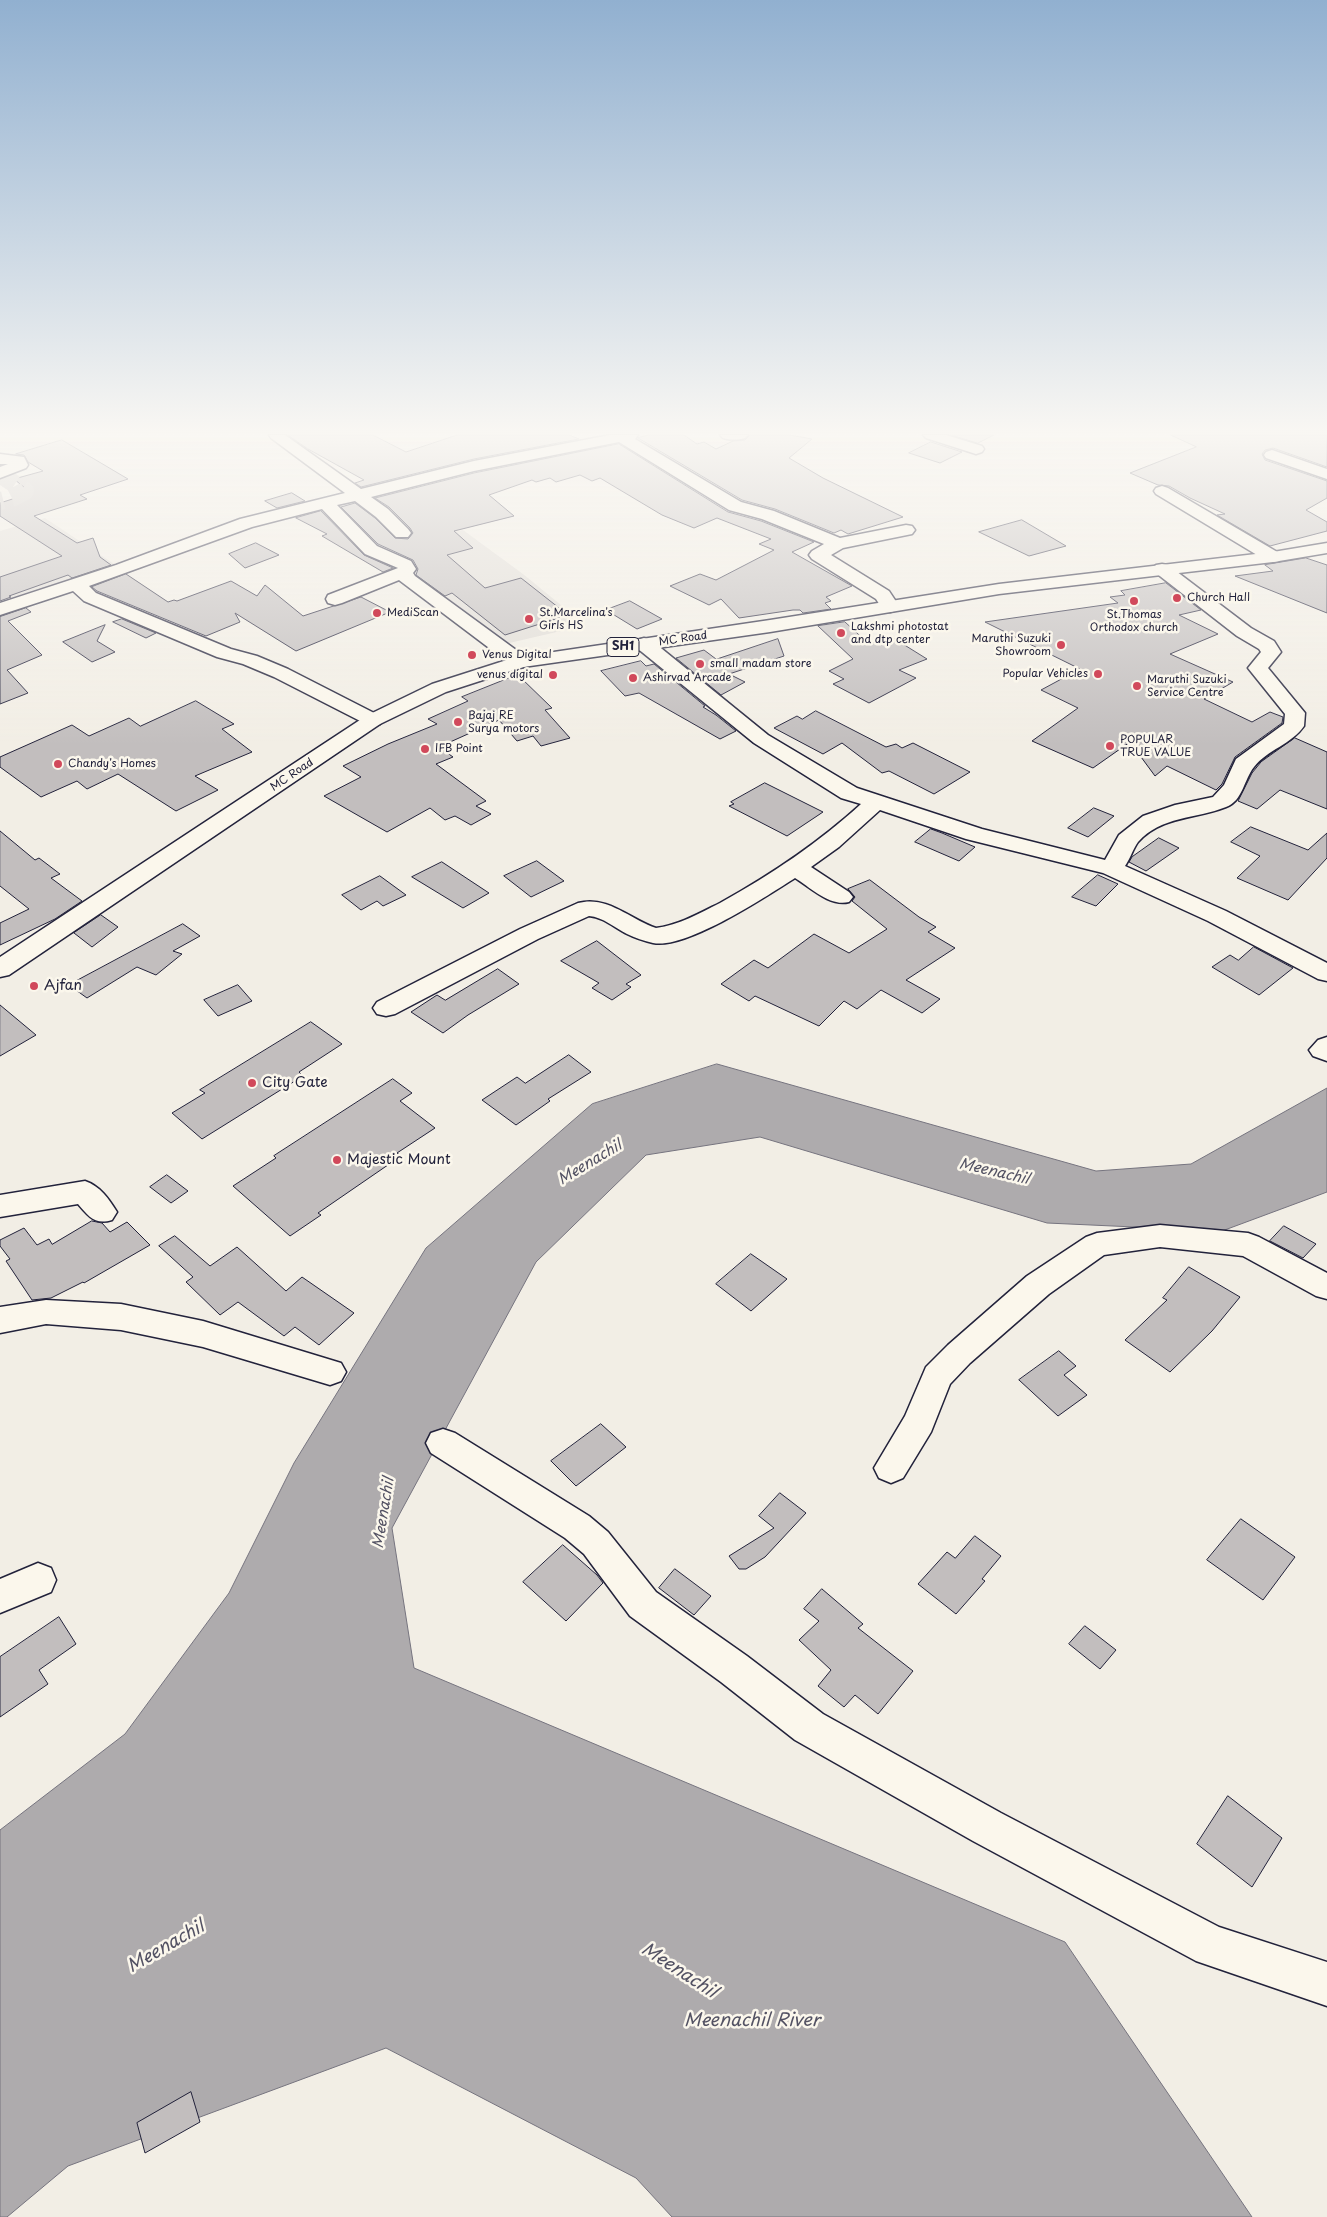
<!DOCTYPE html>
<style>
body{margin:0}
canvas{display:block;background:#f2eee5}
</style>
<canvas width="1327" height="2217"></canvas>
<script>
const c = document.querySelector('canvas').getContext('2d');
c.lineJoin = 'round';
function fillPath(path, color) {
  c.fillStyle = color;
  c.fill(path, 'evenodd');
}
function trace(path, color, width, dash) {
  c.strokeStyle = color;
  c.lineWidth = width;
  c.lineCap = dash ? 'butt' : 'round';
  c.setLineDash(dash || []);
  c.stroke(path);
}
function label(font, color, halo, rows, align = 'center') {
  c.font = font + ' "Playpen Sans",sans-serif';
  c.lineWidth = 5;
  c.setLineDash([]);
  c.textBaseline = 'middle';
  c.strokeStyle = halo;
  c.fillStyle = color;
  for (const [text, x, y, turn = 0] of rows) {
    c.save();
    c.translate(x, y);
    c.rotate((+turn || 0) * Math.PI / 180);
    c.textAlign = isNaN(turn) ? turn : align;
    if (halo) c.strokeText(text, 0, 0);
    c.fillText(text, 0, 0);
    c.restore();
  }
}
fillPath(new Path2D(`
 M378,494l45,44 40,-8 60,44 49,40 6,13 -73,17 -129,-95 -45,-44z
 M45,518l72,48 -117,36v-71z`), '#e0dcd6');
const water = new Path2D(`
 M717,1064l379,107 95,-7 136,-76v104l-105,39 -175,-8 -287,-86 -114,18 -110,107 -144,266 22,140 651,274 187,275h-580l-36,-39 -250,-130 -318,118 -61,51h-7v-387l125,-96 104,-141 65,-130 132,-215 166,-144z`);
fillPath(water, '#aeabad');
trace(water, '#76747f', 1);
const building = new Path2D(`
 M288,435h85l33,17 51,-17h112l10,4 -105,20 -113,28 -6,-4 9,-3 -56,-31z
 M648,435h36l13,9 7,-2 12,7 17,-8 12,-1 5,-5h40l22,4 -23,19 34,20 80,39 -55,17 -7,-4 -7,3 -59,-24 -33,-9 -104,-62z
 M951,435h43l-16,8z
 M1171,435h156v32l-54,-19 -8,2 -3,4 3,6 62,21v17l-21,12 21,12v9l-57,15 -53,-31 8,-1 -35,-16 -21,-12 -11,-1 -28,-12 66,-26z
 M62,440l66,39 -48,16 7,4 -53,17 43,27 16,-5 7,19 11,8 -39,13 -4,-3 -59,21 2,1 -11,4v-24l62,-21 -62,-40v-13l31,-10 -17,-14 29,-8 -15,-9 -4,-7 -8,-1z
 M931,442l31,10 -22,11 -31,-10z
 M619,444l109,68 33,9 53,21 -22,10 60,34 -26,11 5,4 -6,2 6,6 -28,4 -3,-3h-7l-54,8 -18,-19 -12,6 -39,-19 30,-12 16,6 58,-30 -15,-6 12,-5 -54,-21 -23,10 -32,-13 -62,-37 -8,3 -12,-6 -24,7 -6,-4 -14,4 -4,-2 -43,15 25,21 -60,15 19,17 -26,7 38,33 36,-10 47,37 -63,20 -53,-42 -7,3 -29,-21 2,-6 -5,-9 -35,-16 -37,-37 14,-4 20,15 20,20 13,1 5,-6 -3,-5 -21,-21 -14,-9 99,-25z
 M292,493l13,8 -28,7 -12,-7z
 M321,511l43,44 29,13 -10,4 -61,-36 5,-2 -31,-16z
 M1022,520l44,26 -37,10 -50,-24z
 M256,543l23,12 -34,13 -16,-14z
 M1306,558l21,7v48l-92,-37 38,-5 -8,-6z
 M126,574l42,28 6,-2 3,1 54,-20 26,15 8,-11 38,31 58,-19 29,15 -94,39 -61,-38 5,9 -34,14 -109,-45 -5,-4z
 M1166,583l35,27 -22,5 39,19 -48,20 63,28 -29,17 48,23 18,-10 13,5 -1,6 -47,34 -13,27 -6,6 -49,-24 -12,10 -25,-34 -37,26 -61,-27 46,-33 -37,-18 39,-21 -95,-47 133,-19 -8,-6 15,-2 -4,-4z
 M630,601l32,18 -25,10 -31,-19z
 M26,608l5,4 -23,9 34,34 -35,15 21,23 -28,11v-87z
 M122,619l34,14 -10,5 -33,-16z
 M845,622l24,22 21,-8 37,23 -28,11 17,8 -47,25 -36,-19 11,-5 -15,-8 24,-12 -35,-33z
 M105,625l-8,16 18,11 -23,10 -29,-20z
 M778,639l6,17 -55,18 16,8 -24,13 -45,-37 28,-8 12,9z
 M641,661l5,5 8,-2 51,42 -2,1 13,8 20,16 -16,8 -81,-46 -14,3 -24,-25z
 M514,676h5l33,32 -7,2 25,28 -29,8 -8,-10 -16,5 -18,-21 -60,27 14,10 -17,7 50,37 -10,5 15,8 -20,11 -16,-9 -10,4 -15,-12 -43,24 -63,-36 37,-19 -18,-11 45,-22 49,-20 -9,-5 40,-18 -6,-4z
 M196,701l38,23 -12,5 30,23 -57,24 23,14 -42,21 -58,-37 -31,15 -10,-8 -36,16 -41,-30v-10l72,-32 17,11 40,-18 11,8z
 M816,711l70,36 10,-3 6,4 11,-5 57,29 -36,22 -45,-23 -7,2 -40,-30 -19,11 -49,-26 23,-12 5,3z
 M1295,738l32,14v57l-47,-19 -23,19 -19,-8 14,-28 9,-11z
 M765,783l58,29 -36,24 -58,-30 5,-2 -3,-2z
 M1094,808l20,8 -26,21 -20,-9z
 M1251,827l57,23 19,-17v25l-39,42 -51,-22 23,-22 -29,-14z
 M931,829l11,4 33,14 -16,14 -44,-19z
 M0,831l35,29 4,-2 21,16 -9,4 31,23 -27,18 -55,26v-22l29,-14 -29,-23z
 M1159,838l20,10 -33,23 -17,-9 3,-5z
 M537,861l27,20 -33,16 -27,-21z
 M442,862l47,31 -26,15 -51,-31z
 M1098,875l20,9 -22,22 -24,-9z
 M380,876l26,19 -23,11 -6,-5 -16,9 -19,-15z
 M870,880l49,37 17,10 -8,5 27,16 -49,32 34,19 -18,14 -41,-23 -24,19 -13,-8 -25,25 -64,-30 -6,5 -28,-17 33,-24 14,8 46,-34 35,19 38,-24 -35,-28 3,-4 -7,-8z
 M101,915l17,12 -26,20 -18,-14z
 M183,924l17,12 -27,15 9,3 -26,21 -19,-8 -50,31 -18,-13z
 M597,941l44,34 -15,9 5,3 -19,13 -20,-12 7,-5 -38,-22z
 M1254,947l39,21 -34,27 -47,-28 18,-12 8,5z
 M498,969l21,15 -51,31 -25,18 -32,-21 26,-17 8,5z
 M238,985l14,16 -34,15 -14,-16z
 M0,1005l36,30 -36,21z
 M311,1022l31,22 -43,28 4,4 -101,63 -30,-26 33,-20 -5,-3z
 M569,1055l22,17 -43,27 2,2 -34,24 -34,-25 35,-23 8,6z
 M393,1079l19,14 -12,8 35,27 -38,25 4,3 -83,57 3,2 -31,21 -57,-50 43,-28 -2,-2z
 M167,1175l21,16 -17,12 -21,-16z
 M92,1221l10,2 8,9 17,-10 23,23 -66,38 -1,-1 -32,16 -19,2 -26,-39 4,-2 -10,-13v-6l24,-12 13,17 12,-6 3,5z
 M1284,1226l32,18 -13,14 -33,-17z
 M175,1236l35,30 27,-19 49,44 16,-14 52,36 -35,32 -24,-18 -11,9 -46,-34 -18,13 -34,-33 7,-5 -34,-31z
 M751,1254l36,25 -36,32 -35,-27z
 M1189,1267l51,30 -28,34 -42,41 -45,-32 42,-40 -4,-2z
 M1059,1351l17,15 -12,9 23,20 -29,21 -39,-36z
 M601,1424l25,23 -50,39 -25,-25z
 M780,1493l26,20 -41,44 -19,12h-7l-10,-13 45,-28 -15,-12z
 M1241,1519l54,38 -32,43 -56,-40z
 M975,1536l26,20 -19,23 3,2 -29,33 -38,-30 29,-32 8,6z
 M563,1545l34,30 6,8 -37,38 -43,-39z
 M675,1569l36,27 -17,19 -35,-27z
 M822,1589l41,35 -5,4 55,43 -35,43 -23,-19 -11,12 -26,-21 13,-16 -32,-30 20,-19 -15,-12z
 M59,1617l17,27 -37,26 9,14 -48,33v-60z
 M1085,1626l31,24 -16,19 -31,-25z
 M1228,1796l54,42 -30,49 -55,-43z
 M191,2092l9,30 -55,31 -8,-30z`);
fillPath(building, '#c2bebe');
trace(building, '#22223b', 1);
trace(new Path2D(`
 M0,474l25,17 -13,7 -12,3`), '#c8c5c3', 18, [18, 9]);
const minor = new Path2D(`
 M269,435h16l76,54 113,-28 136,-26h28l-3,4 106,63 33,9 66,27 66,-13 6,1 3,4 -3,4 -69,14 -12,7 58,36 10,15 -2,4 -7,2 -7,-2 -7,-11 -64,-40 -3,-4 3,-4 12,-7 -62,-25 -33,-9 -110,-68 -145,29 -103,26 17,12 20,20 3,4 -3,4h-12l-20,-20 -21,-16 -18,4 40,41 34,15 5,8 -3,4 2,3 112,82 3,4 -3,4 -7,2 -7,-2 -114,-86 -57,23 -7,2 -7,-2 -2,-4 2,-4 70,-27 -33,-14 -43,-45 -70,18 -163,59 7,7 135,56 26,7 31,13 92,47 3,4 -3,4 -7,2 -7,-2 -92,-47 -31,-13 -26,-7 -133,-56 -11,-10 -73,24v-12l116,-38 124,-46 105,-26 -74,-55z
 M720,435h28l-3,3c-7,2 -15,2 -22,0z
 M923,435h23l36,11 2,3 -2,3 -6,2 -50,-16z
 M1272,450l55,19v10l-61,-21 -2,-3 2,-3z
 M0,454l24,3 4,8 -2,3 -26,10v-11l8,-3h-8z
 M1162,486l6,2 111,65 3,4 -3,4 -6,1 -6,-1 -111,-67 -2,-3 2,-3z
 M1162,564l6,1 83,63 23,13 7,11 -13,16 37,45 -1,13c-12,18 -37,24 -50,41 -10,12 -11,34 -28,40 -30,12 -65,9 -88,35 -5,7 -8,17 -13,24l101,45 101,52v18l-9,-2 -110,-58 -105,-48 -137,-34 -86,-29 -41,37 -28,20 38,25 4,5 -4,5c-19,5 -38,-14 -54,-24 -28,18 -110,72 -142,65 -9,-2 -18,-5 -26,-9 -12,-6 -24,-17 -38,-18l-51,23 -143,75 -9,2 -9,-2 -4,-6 4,-6 143,-73 58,-26c29,-8 52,16 78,25 23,-3 44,-15 64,-25 52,-29 97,-59 141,-99l-20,-6 -87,-55 -117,-95 -3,-4 3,-4 7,-2 7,2 117,95 89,53 125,41 123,31 14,-25 24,-19 32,-11 38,-8 11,-12 12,-26 48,-35 1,-10 -37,-46 13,-16 -2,-3 -22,-13 -81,-63 -3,-4 3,-4z
 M1327,1037v24l-14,-5 -4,-6 9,-10z
 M85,1181c15,5 24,18 32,31l-5,8c-17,5 -23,-3 -34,-16l-78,13v-22z
 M1160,1225l88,8 11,4 68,36v26l-11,-3 -73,-40 -83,-9 -56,8 -55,39 -79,69 -20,21 -19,48 -28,46 -12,5 -12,-5 -5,-10 31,-52 21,-49 22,-22 79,-69 59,-39 11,-4z
 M46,1300l75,4 82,17 138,42 5,9 -5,9 -11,4 -127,-38 -82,-17 -75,-6 -46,9v-26z
 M443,1429l12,4 134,83 19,16 48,60 91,64 76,58 178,99 218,114 108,35v44l-131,-45 -223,-120 -178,-101 -74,-58 -91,-66 -46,-62 -19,-16 -134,-85 -5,-10 5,-10z
 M38,1563l13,5 5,12 -5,12 -51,21v-34z`);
const major = new Path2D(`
 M1327,543v10l-54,9 -274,32 -229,38 -247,35 -77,25 -66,32 -371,251 -9,2v-20l366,-241 66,-32 81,-26 257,-38 229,-36 274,-32z`);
trace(minor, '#22223b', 3);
trace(major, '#22223b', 3);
fillPath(minor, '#fbf7ec');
fillPath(major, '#fbf7ec');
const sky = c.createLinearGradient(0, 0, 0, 745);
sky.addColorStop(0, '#91b0d0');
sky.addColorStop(0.58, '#f9f7f3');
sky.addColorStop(1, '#f9f7f300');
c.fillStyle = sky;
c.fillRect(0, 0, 1327, 745);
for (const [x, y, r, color] of [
 [1177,598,5,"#d1495b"],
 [1134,601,5,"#d1495b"],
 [377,613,5,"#d1495b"],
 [529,619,5,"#d1495b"],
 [841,633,5,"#d1495b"],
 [1061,645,5,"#d1495b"],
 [472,655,5,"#d1495b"],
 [700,664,5,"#d1495b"],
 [1098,674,5,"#d1495b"],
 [553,675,5,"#d1495b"],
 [633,678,5,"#d1495b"],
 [1137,686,5,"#d1495b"],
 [458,722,5,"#d1495b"],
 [1110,746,5,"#d1495b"],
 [425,749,5,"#d1495b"],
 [58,764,5,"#d1495b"],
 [34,986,5,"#d1495b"],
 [252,1083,5,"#d1495b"],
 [337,1160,5,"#d1495b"]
]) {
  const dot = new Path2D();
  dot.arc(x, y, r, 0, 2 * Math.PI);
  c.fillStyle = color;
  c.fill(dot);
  trace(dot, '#fbf7ec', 2);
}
label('11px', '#22223b', '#fbf7ec', [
 ["Church Hall",1187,598],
 ["MediScan",387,613],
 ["St.Marcelina's",539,613],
 ["Girls HS",539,626],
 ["St.Thomas",1134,615,"center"],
 ["Orthodox church",1134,628,"center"],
 ["Lakshmi photostat",851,627],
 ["and dtp center",851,640],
 ["Maruthi Suzuki",1051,639,"right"],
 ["Showroom",1051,652,"right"],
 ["Venus Digital",482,655],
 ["small madam store",710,664],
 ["Popular Vehicles",1088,674,"right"],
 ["venus digital",543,675,"right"],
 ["Ashirvad Arcade",643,678],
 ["Maruthi Suzuki",1147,680],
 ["Service Centre",1147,693],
 ["Bajaj RE",468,716],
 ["Surya motors",468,729],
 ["POPULAR",1120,740],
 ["TRUE VALUE",1120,753],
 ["IFB Point",435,749],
 ["Chandy's Homes",68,764]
], 'left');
label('11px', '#22223b', '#fbf7ec', [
 ["MC Road",683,639,-8],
 ["MC Road",292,775,-34]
]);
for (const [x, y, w] of [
 [623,647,32]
]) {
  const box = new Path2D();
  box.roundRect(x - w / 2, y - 9.5, w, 19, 4);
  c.fillStyle = '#fbf7ec';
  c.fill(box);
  trace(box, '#22223b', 1);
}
label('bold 12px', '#22223b', null, [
 ["SH1",623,647]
]);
label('14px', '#22223b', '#fbf7ec', [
 ["Ajfan",44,986],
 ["City Gate",262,1083],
 ["Majestic Mount",347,1160]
], 'left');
label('italic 15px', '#535263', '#fbf7ec', [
 ["Meenachil",590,1163,-31],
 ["Meenachil",994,1172,13],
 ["Meenachil",384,1513,-81]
]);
label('italic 18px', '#535263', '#fbf7ec', [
 ["Meenachil",166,1947,-30],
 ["Meenachil",679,1971,33],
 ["Meenachil River",752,2021]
]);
</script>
